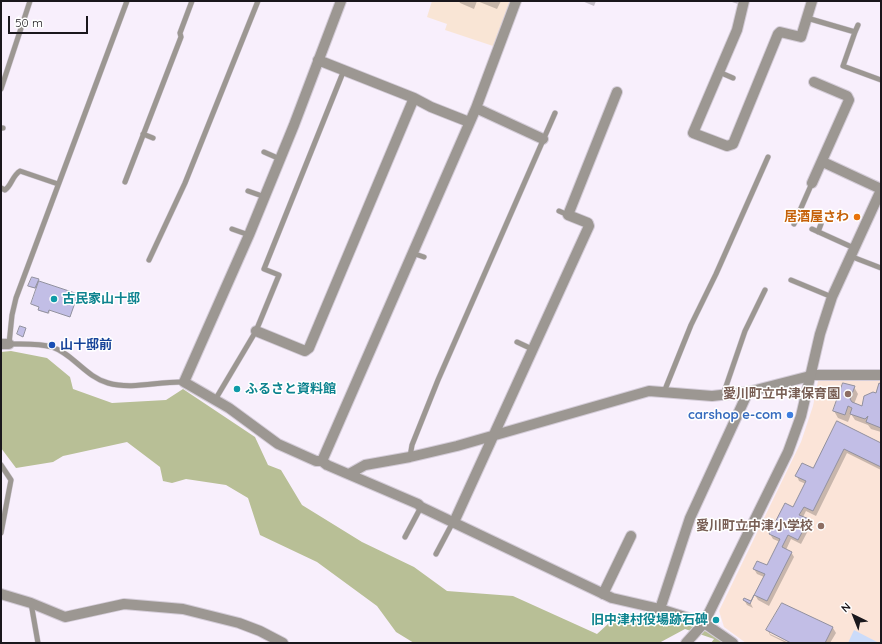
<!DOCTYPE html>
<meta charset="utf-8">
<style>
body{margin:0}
#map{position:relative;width:882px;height:644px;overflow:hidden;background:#f8effc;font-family:Quicksand,sans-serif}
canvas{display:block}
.frame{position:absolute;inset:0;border:2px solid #1a171c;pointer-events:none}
.north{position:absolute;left:834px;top:596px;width:40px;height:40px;-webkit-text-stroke:3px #fff;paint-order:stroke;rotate:317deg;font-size:11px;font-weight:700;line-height:16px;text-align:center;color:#1a171c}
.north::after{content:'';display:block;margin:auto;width:14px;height:18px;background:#1a171c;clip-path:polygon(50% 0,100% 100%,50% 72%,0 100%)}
.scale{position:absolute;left:8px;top:16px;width:80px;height:18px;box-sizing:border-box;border:2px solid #1a171c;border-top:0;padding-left:5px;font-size:12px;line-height:14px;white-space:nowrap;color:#1a171c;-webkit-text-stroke:3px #fff;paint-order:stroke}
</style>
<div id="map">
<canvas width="882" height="644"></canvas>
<div class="frame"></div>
<div class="north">N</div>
<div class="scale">50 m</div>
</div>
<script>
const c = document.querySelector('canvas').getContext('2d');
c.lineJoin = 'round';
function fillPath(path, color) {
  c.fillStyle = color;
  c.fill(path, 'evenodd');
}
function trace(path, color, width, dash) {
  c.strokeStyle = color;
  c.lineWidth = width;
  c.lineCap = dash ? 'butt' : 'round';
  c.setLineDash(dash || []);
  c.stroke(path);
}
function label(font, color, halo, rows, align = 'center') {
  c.font = font + ' Quicksand,"Noto Sans JP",sans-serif';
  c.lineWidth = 3;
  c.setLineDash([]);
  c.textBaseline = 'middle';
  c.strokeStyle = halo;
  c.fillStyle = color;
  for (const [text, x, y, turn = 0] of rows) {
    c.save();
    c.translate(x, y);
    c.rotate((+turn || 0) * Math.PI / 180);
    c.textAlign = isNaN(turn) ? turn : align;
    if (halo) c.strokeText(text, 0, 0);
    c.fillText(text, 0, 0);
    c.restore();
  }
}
fillPath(new Path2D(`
 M432,1h81l-17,46 -51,-17 2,-6 -20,-7z`), '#f9e5d5');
fillPath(new Path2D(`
 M881,380v263h-135l-22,-16 -5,-16 82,-169 12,-36 5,-25z`), '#fbe4d8');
fillPath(new Path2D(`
 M11,351l36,7 23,19 3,12 39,14 54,-3 17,-11 72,48 13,28 13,5 21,35 60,37 52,25 33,24 66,5 84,38 23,-21c32,3 81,9 105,30h-14l3,-4 -29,-10 -26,14h-245l-18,-11 -19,-26 -60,-44 -57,-27 -12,-37 -22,-13 -40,-6 -14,4 -9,-2 -3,-14 -33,-25 -64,14 -10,6 -37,6 -15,-20v-96z`), '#b8bf96');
fillPath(new Path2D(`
 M854,630l25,13h-31z`), '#cbdbf9');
fillPath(new Path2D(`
 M459,1h42l-4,8 -20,-8 -3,8 -14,-6z
 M582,1h14l-2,5z
 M729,1h11l-2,3z
 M38,280v2l39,12 -7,23 -20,-7 -1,4 -9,-3v-4l-7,-2 4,-16 -7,-2z
 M881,385v47l-10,-3 -3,-4 -13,-5 -4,-6 -3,8 -10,-4 -4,-7 20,-24 4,7 -4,10 9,3 13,-13z
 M837,422l44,22v26l-34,-17 -31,63 -10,-5 -3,6 5,3 3,5 -10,19 -10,-5 -5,11 5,2 3,5 -25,49 -11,-6 -3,-5 9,-18 -7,-3 -3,-5 13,-2 13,-25 -7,-3 -3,-5 24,-26 12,-24 -7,-3 -2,-5 16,-6z
 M744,600l6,2 3,6 -6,-3z
 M782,605l51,23 3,5 -6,10h-37l-23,-12v3l19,9h-3l-16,-8 -2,-5z`), '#0003');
const building = new Path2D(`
 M32,277l7,2 -4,9 -7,-2z
 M39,281l39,13 -8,23 -21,-7 -1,3 -10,-3 1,-3 -8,-3z
 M20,326l6,2 -3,9 -6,-3z
 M843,383l12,3 -5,13 2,3 10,4 2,-10 9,-4 3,1 3,-10 2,1v44l-15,-6 2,-6 -3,3 -15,-5 2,-6 -4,-2 -3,9 -12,-4z
 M837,421l44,22v24l-37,-18 -31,62 -9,-4 -5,8 10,4 -11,21 -10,-5 -6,12 10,5 -25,49 -13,-6 -4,9 -7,-4 1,-2 7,3 14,-27 -12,-5 4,-8 10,4 13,-26 -11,-5 16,-31 8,4 13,-26 -11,-5 7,-13 11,5z
 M782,603l51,24 -8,16h-34l-25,-13z`);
fillPath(building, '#c2bee6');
trace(building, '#92919f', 1);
const service = new Path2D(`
 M127,1l-111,297 -4,17 -3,29c14,0 30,-1 43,3 21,7 34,30 56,36 25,7 51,-2 76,-1
 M807,18l48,14 -12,34 38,14
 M855,32l3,-7
 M719,72l14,6
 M1,89l29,-88
 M1,128h2
 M143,134l10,4
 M264,152l16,7
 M125,182l56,-145 -1,-4 12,-32
 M1,188l4,2c7,-5 7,-14 15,-19l38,13
 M248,191l17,6
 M559,211l9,4
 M794,224l18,-41
 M232,229l17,6
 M812,229l42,19
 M818,232l3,-8
 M412,253l12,4
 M850,256l31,12
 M149,260l36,-77 73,-182
 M791,280l41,17
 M517,342l15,7
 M664,392l27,-67 25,-51 52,-117
 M723,395l22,-64 20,-41
 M215,400l41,-69 23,-56 -15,-6 80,-199
 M410,457l2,-12 26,-65 117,-267
 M1,465l10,15 -10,53
 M405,537l16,-30
 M436,554l17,-32
 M31,603l7,40`);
const minor = new Path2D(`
 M516,1l-40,107 -154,353 5,4 91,39 3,3 191,91 48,11 44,14 29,20
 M744,1l-7,29 -44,103 34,13 6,-2 45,-110 2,-2 21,5 11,-36
 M318,60l96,38 17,9 38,15
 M476,108l67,31
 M823,162l58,27
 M812,183l37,-83 -2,-4 -33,-14
 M256,331l49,20 4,-3 105,-250
 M1,344h8
 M322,461h-6l-38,-17 -49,-36 -45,-26 65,-147 45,-110 47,-124
 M349,474l16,-9 45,-8 47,-11 192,-55 63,5 36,-4 66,-17h67
 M454,522l135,-296 -1,-3 -20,-8 49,-123
 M1,594l30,9 34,14 59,-13 59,5 56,14 21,8 23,12
 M603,594l28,-58
 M660,609l30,-91 58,-126`);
const tertiary = new Path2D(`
 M686,643l18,-20 84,-171 13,-36 19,-82 12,-37 49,-107`);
trace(service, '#d4ccd8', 6);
trace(minor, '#d4ccd8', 12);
trace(tertiary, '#d4ccd8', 12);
trace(service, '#9c9792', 5);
trace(minor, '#9c9792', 10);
trace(tertiary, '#9c9792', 10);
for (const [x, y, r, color] of [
 [857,217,4,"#e8710a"],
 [54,299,4,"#0f9aa8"],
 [52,345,4,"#1a4fb4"],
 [237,389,4,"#0f9aa8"],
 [848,394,4,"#8d6e63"],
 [790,415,4,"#3f7fe0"],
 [821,526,4,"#8d6e63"],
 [716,620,4,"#0f9aa8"]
]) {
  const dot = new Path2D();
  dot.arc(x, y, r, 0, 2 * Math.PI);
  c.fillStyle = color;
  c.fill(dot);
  trace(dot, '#fff', 1.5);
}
label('bold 13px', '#c56008', '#fff', [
 ["居酒屋さわ",849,217]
], 'right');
label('bold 13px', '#0d838f', '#fff', [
 ["古民家山十邸",62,299],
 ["ふるさと資料館",245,389],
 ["旧中津村役場跡石碑",708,620,"right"]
], 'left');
label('bold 13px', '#164399', '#fff', [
 ["山十邸前",60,345]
], 'left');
label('bold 13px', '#785e54', '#fff', [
 ["愛川町立中津保育園",840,394],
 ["愛川町立中津小学校",813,526]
], 'right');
label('bold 13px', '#366cbe', '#fff', [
 ["carshop e-com",782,415]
], 'right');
</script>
